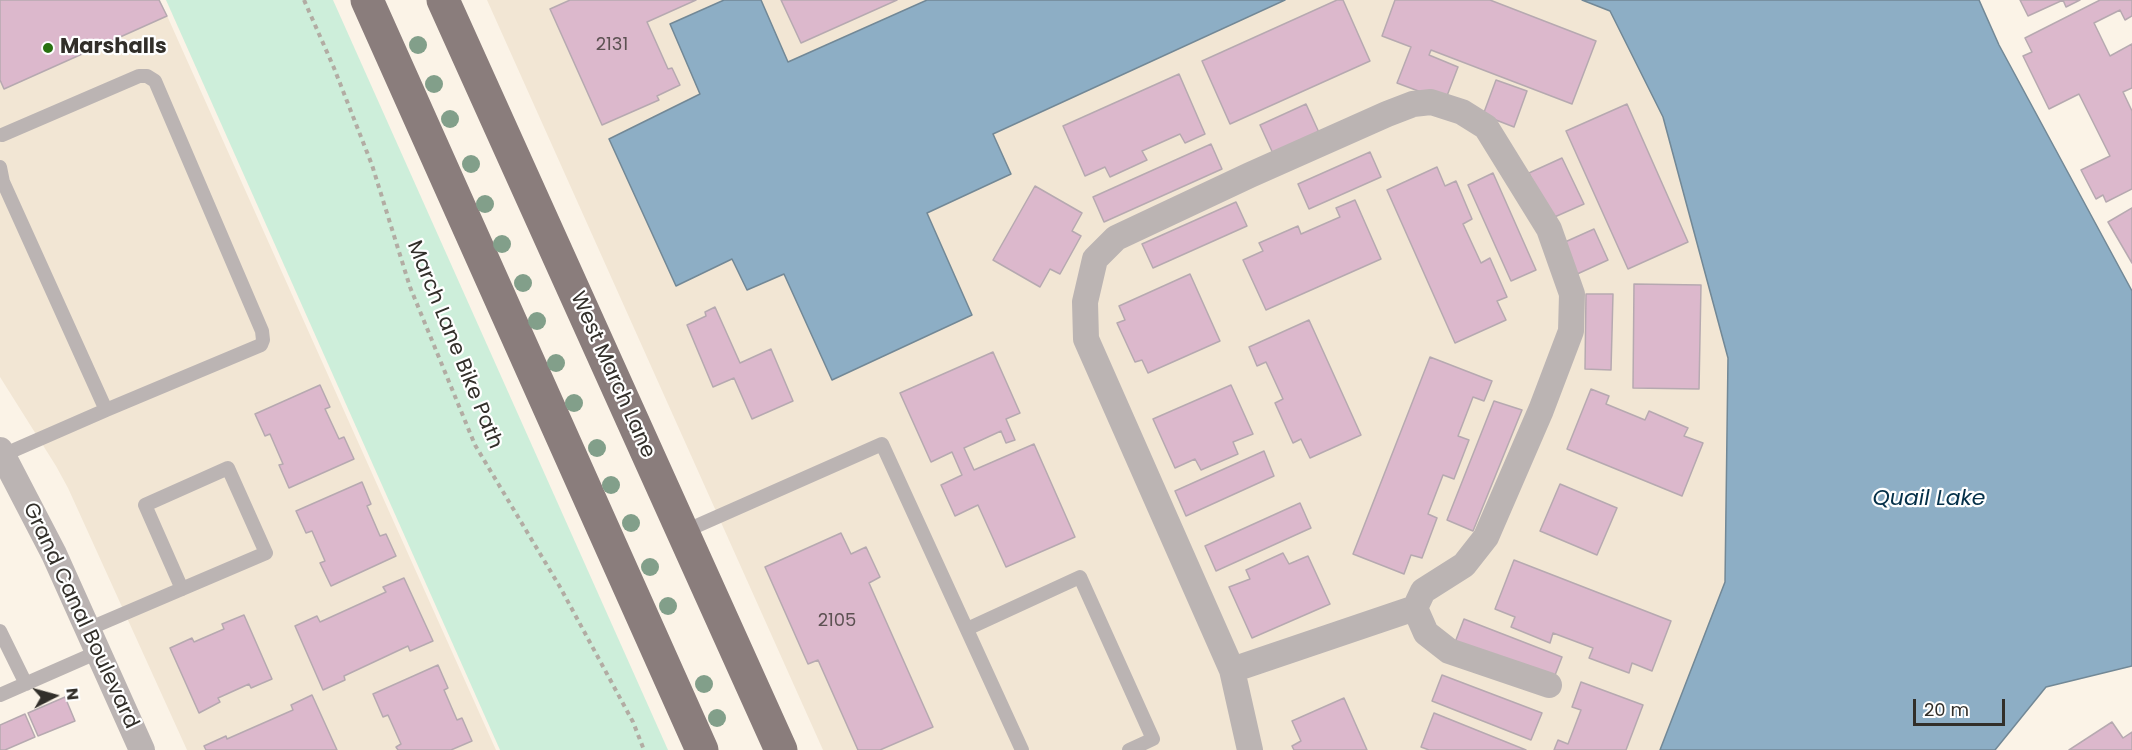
<!DOCTYPE html>
<style>
body{margin:0}
#map{position:relative;width:2132px;height:750px;overflow:hidden;background:#fbf3e7;font-family:Poppins,sans-serif}
canvas{display:block}
.north{position:absolute;left:24px;top:666px;width:60px;height:60px;-webkit-text-stroke:4px #fff;paint-order:stroke;rotate:84deg;font-size:16px;font-weight:700;line-height:24px;text-align:center;color:#322f2a}
.north::after{content:'';display:block;margin:auto;width:21px;height:27px;background:#322f2a;clip-path:polygon(50% 0,100% 100%,50% 72%,0 100%)}
.scale{position:absolute;left:1913px;top:699px;width:92px;height:27px;box-sizing:border-box;border:3px solid #322f2a;border-top:0;padding-left:8px;font-size:18px;line-height:21px;white-space:nowrap;color:#322f2a;-webkit-text-stroke:4px #fff;paint-order:stroke}
</style>
<div id="map">
<canvas width="2132" height="750"></canvas>
<div class="north">N</div>
<div class="scale">20 m</div>
</div>
<script>
const c = document.querySelector('canvas').getContext('2d');
c.lineJoin = 'round';
function fillPath(path, color) {
  c.fillStyle = color;
  c.fill(path, 'evenodd');
}
function trace(path, color, width, dash) {
  c.strokeStyle = color;
  c.lineWidth = width;
  c.lineCap = dash ? 'butt' : 'round';
  c.setLineDash(dash || []);
  c.stroke(path);
}
function label(font, color, halo, rows, align = 'center') {
  c.font = font + ' Poppins,sans-serif';
  c.lineWidth = 4.5;
  c.setLineDash([]);
  c.textBaseline = 'middle';
  c.strokeStyle = halo;
  c.fillStyle = color;
  for (const [text, x, y, turn = 0] of rows) {
    c.save();
    c.translate(x, y);
    c.rotate((+turn || 0) * Math.PI / 180);
    c.textAlign = isNaN(turn) ? turn : align;
    if (halo) c.strokeText(text, 0, 0);
    c.fillText(text, 0, 0);
    c.restore();
  }
}
fillPath(new Path2D(`
 M0,0h160l336,750h-309l-119,-262 -12,-22 -56,-89z
 M487,0h237l-53,24 29,70 -90,45 67,147 55,-28 52,16 227,-100 -19,-40 293,-134h297l28,11 53,106 65,241 -3,224 -65,168h-837z
 M761,0h166l-139,62z`), '#f2e6d4');
fillPath(new Path2D(`
 M166,0h167l335,750h-168z`), '#cdeeda');
const water = new Path2D(`
 M724,0h37l27,62 139,-62h358l-292,134 18,40 -84,39 45,102 -140,65 -48,-106 -37,16 -15,-31 -56,27 -67,-147 91,-45 -30,-70z
 M1582,0h397l20,45 133,246v375l-86,21 -51,63h-335l65,-168 3,-224 -65,-241 -53,-106z`);
fillPath(water, '#8daec5');
trace(water, '#728896', 1.5);
const building = new Path2D(`
 M0,0h159l8,16 -163,73 -4,-9z
 M570,0h126l-49,22 21,47 4,-1 8,17 -23,11 2,4 -57,25 -52,-116z
 M781,0h116l-96,43z
 M1337,0h6l27,61 -140,63 -28,-63z
 M1395,0h95l106,41 -24,63 -141,-54 -2,5 29,12 -13,34 -48,-18 14,-36 -29,-11z
 M2020,0h60l-14,7 -3,-7 -35,16z
 M2100,0h32v16l-7,4 -5,-10 -26,13 16,33 22,-12v44l-9,4 9,19v78l-26,13 -3,-7 -7,4 -15,-29 29,-14 -31,-62 -30,15 -26,-53 9,-4 -7,-14z
 M1179,74l26,60 -20,9 -5,-9 -38,17 5,9 -37,17 -5,-10 -20,9 -22,-50z
 M1496,80l31,11 -13,36 -31,-12z
 M1306,104l15,33 -46,21 -15,-33z
 M1627,104l61,138 -60,27 -62,-138z
 M1211,144l11,25 -118,53 -11,-25z
 M1370,152l11,25 -72,32 -11,-25z
 M1562,158l22,46 -34,15 -21,-46z
 M1437,167l8,19 11,-5 16,38 -9,5 18,39 9,-5 17,39 -10,4 9,19 -51,23 -68,-153z
 M1493,173l43,97 -25,11 -43,-96z
 M1035,186l47,27 -10,18 9,5 -21,38 -10,-5 -10,18 -47,-27z
 M1355,200l26,59 -115,51 -23,-50 20,-9 -4,-8 39,-17 3,8 39,-17 -4,-9z
 M1236,202l11,24 -94,42 -11,-24z
 M2132,208v55l-24,-41z
 M1594,229l14,31 -33,15 -10,-33z
 M1190,274l30,67 -72,32 -6,-13 -7,2 -18,-39 8,-3 -6,-14z
 M1634,284l67,1 -2,104 -66,-1z
 M1586,294h27l-2,76 -26,-1z
 M715,307l25,56 31,-14 22,52 -41,18 -18,-41 -21,9 -26,-62 19,-9 -1,-4z
 M1309,320l52,115 -51,23 -9,-19 -8,4 -18,-40 8,-4 -17,-37 -9,4 -8,-19z
 M993,352l27,61 -14,6 9,21 -9,3 -5,-12 -37,17 10,22 60,-26 41,93 -69,30 -28,-62 -23,11 -14,-31 21,-10 -10,-23 -21,10 -31,-69z
 M1430,357l62,24 -8,20 -11,-4 -15,39 11,4 -15,39 -11,-4 -15,39 9,4 -15,40 -11,-3 -7,19 -51,-20z
 M320,385l10,22 -5,2 14,30 5,-2 10,22 -65,29 -10,-23 4,-1 -13,-30 -5,2 -10,-22z
 M1231,385l22,49 -20,8 5,12 -37,16 -6,-11 -20,9 -22,-49z
 M1591,389l18,7 -3,8 39,16 4,-9 39,17 -4,8 19,7 -21,53 -115,-47z
 M1494,401l28,9 -49,121 -26,-11z
 M1264,451l10,25 -88,40 -11,-25z
 M362,482l9,22 -4,2 13,30 6,-2 10,22 -65,30 -11,-23 5,-2 -13,-30 -6,2 -10,-22z
 M1560,484l57,24 -20,47 -57,-24z
 M1300,503l11,25 -95,43 -11,-25z
 M841,533l10,21 15,-7 14,30 -11,6 64,144 -53,23h-22l-40,-90 -10,4 -43,-97z
 M1283,553l6,11 19,-8 22,48 -78,34 -23,-51 21,-8 -4,-9z
 M1514,560l157,61 -19,50 -20,-8 -3,10 -40,-15 4,-10 -40,-15 -3,10 -39,-16 4,-10 -20,-8z
 M404,578l29,63 -23,10 -2,-5 -64,30 1,4 -22,10 -28,-64 22,-10 3,6 66,-30 -3,-5z
 M244,615l28,64 -21,9 -2,-4 -31,14 2,4 -21,11 -29,-65 22,-10 2,4 30,-13 -2,-5z
 M1464,619l98,38 -10,26 -98,-38z
 M438,665l10,23 -4,2 13,30 5,-2 10,23 -21,9h-53l-2,-3 5,-3 -13,-29 -5,2 -10,-23z
 M1442,675l100,38 -11,27 -99,-39z
 M1581,682l62,23 -17,45h-72l4,-10 10,4 13,-34 -9,-3z
 M312,695l25,55h-131l-2,-4 22,-10 1,3 66,-29 -2,-5z
 M65,697l10,24 -37,15 -10,-23z
 M1344,698l23,52h-73l-2,-4 9,-5 -9,-20z
 M1434,713l92,37h-97l-8,-3z
 M25,714l10,23 -30,13h-5v-25z
 M2112,722l11,16 9,-6v18h-63z`);
fillPath(building, '#dcb8cc');
trace(building, '#b6a9b0', 1.5);
trace(new Path2D(`
 M304,0l30,68 38,97 38,122 65,158 85,142 73,135 11,28`), '#b2aca3', 4, [4.5, 4.5]);
trace(new Path2D(`
 M2,135l137,-59h8l8,5 107,250 1,9 -2,5 -155,65
 M0,167l3,15 103,228 -103,45
 M683,532l199,-88 140,306
 M88,629l178,-76 -38,-85 -83,37 37,84
 M967,629l113,-52 73,162 -24,11
 M0,631l26,53
 M0,695l98,-43`), '#bbb4b3', 14);
trace(new Path2D(`
 M0,450l54,104 88,196
 M1232,670l183,-62
 M1250,750l-18,-80 -146,-331 -1,-37 10,-43 21,-21 134,-63 137,-61 26,-10 18,-2 31,10 24,15 63,102 23,65 -1,37 -30,79 -55,127 -22,28 -41,26 -8,17 11,25 23,18 100,34`), '#bbb4b3', 26);
trace(new Path2D(`
 M367,0l335,750
 M443,0l338,750`), '#8a7d7c', 33);
c.fillStyle = '#829f8a';
for (const [x, y] of [
 [418,45],
 [434,84],
 [450,119],
 [471,164],
 [485,204],
 [502,244],
 [523,283],
 [537,321],
 [556,363],
 [574,403],
 [597,448],
 [611,485],
 [631,523],
 [650,567],
 [668,606],
 [704,684],
 [717,718]
]) {
  c.beginPath();
  c.arc(x, y, 9, 0, 2 * Math.PI);
  c.fill();
}
for (const [x, y, r, color] of [
 [48,48,6,"#297111"]
]) {
  const dot = new Path2D();
  dot.arc(x, y, r, 0, 2 * Math.PI);
  c.fillStyle = color;
  c.fill(dot);
  trace(dot, '#fff', 2);
}
label('18px', '#5c5152', null, [
 ["2131",612,45],
 ["2105",837,621]
]);
label('bold 21px', '#322f2a', '#fff', [
 ["Marshalls",60,48]
], 'left');
label('21px', '#322f2a', '#fff', [
 ["March Lane Bike Path",454,345,68],
 ["West March Lane",612,375,66],
 ["Grand Canal Boulevard",80,616,65]
]);
label('italic 22px', '#043049', '#fff', [
 ["Quail Lake",1929,499]
]);
</script>
